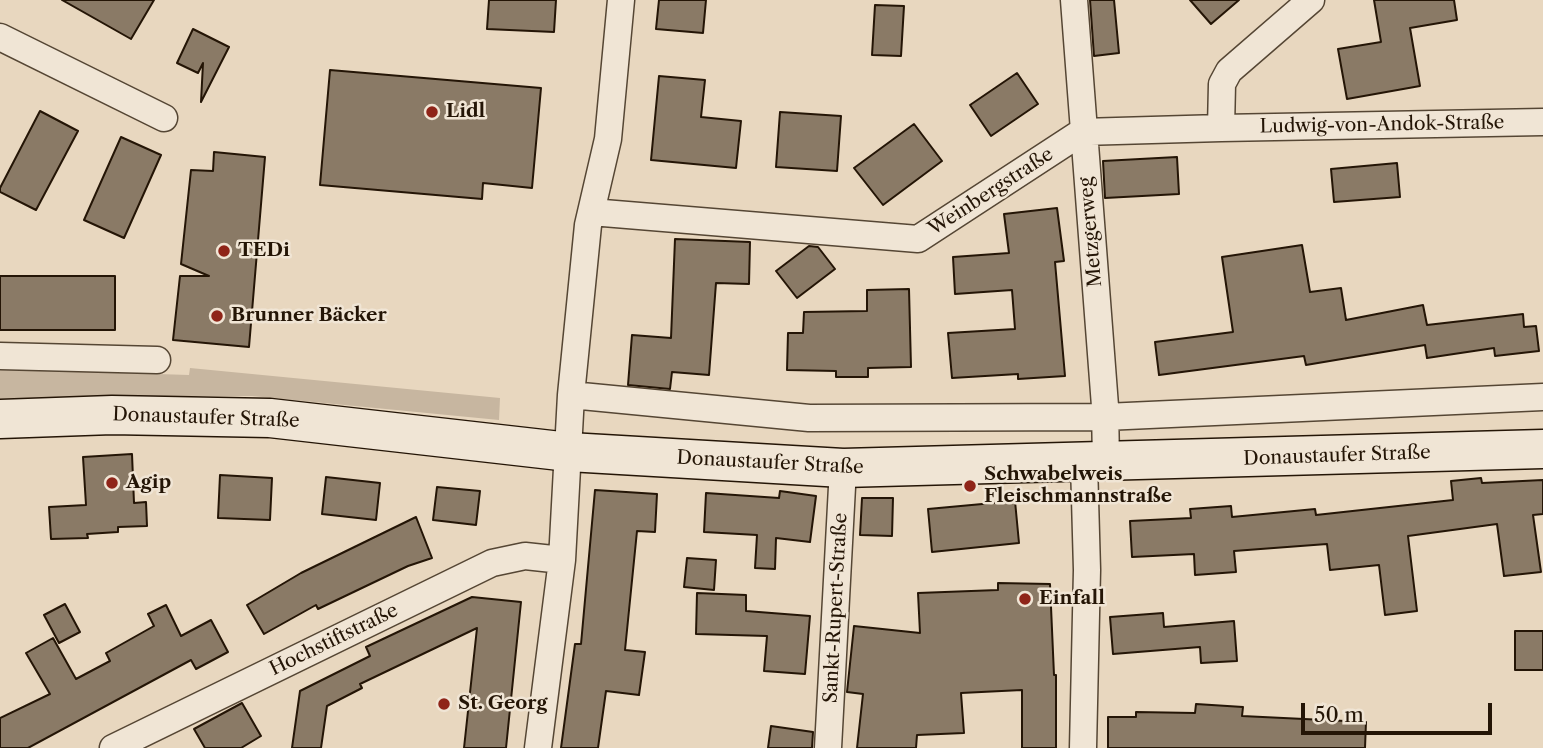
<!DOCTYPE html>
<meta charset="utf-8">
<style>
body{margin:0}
#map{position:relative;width:1543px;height:748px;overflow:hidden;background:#e8d7bf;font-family:"Libre Caslon Text",serif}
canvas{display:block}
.scale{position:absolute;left:1301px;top:703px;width:191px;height:32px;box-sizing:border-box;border:4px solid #241506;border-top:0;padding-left:9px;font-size:21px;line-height:24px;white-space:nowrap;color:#241506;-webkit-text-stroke:5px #f0e5d5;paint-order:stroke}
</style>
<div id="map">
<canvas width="1543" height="748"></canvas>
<div class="scale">50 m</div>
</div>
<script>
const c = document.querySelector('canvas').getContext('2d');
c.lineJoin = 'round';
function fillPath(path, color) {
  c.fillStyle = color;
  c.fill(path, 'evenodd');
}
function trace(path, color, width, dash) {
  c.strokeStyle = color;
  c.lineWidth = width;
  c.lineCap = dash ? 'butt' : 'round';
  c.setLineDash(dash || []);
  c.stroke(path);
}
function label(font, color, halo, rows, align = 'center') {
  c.font = font + ' "Libre Caslon Text",serif';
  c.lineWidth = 5;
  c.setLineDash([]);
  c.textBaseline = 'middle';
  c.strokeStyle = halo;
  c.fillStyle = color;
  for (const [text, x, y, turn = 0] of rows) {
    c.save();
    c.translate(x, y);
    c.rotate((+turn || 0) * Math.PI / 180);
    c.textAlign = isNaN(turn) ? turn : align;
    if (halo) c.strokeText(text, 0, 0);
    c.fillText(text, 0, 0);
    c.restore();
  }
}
fillPath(new Path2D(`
 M190,368l310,30 -1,22 -247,-24h-99l-153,6v-33l189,6z`), '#c7b6a0');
const building = new Path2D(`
 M62,0h92l-23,39z
 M489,0h67l-2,32 -67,-3z
 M659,0h47l-3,33 -47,-4z
 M1090,0h24l5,53 -25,3z
 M1190,0h49l-28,24z
 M1374,0h80l3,20 -47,8 10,58 -73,13 -9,-50 43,-7z
 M875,5l29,1 -3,50 -29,-1z
 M193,29l36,18 -28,55 2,-39 -5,10 -21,-10z
 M330,70l211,18 -9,100 -49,-5 -1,16 -162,-14z
 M1017,73l21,31 -47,32 -21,-31z
 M659,76l46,4 -4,37 40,4 -5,47 -85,-8z
 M40,111l38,20 -42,79 -36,-18v-4z
 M780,112l61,4 -4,55 -61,-4z
 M914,124l28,37 -59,44 -29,-37z
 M121,137l40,18 -37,83 -40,-18z
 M214,152l51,5 -16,190 -76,-7 7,-64h29l-28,-12 10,-94 22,1z
 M1177,157l2,37 -74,4 -2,-37z
 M1397,163l3,34 -66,5 -3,-33z
 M1057,208l7,53 -9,1 10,114 -47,3v-5l-66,4 -4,-45 67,-4 -3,-39 -57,4 -2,-37 56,-4 -5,-39z
 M675,239l75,3 -1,42 -33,-1 -7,92 -37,-3 -2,17 -42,-4 4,-50 39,3z
 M1302,245l8,47 31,-4 5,32 77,-15 4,20 96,-11 1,13 12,-1 3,25 -44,5 -1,-8 -67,10 -2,-13 -119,20 -2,-9 -145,19 -4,-33 78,-10 -11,-75z
 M809,246l9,1 17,22 -38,29 -21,-27z
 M0,276h115v54h-115z
 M909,289l2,78 -43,1v9h-32v-6l-49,-1 1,-37h15l1,-21 63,-1v-21z
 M132,454l2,49 12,-1 1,24 -29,1v5l-31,2 1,4 -37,1 -2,-32 37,-2 -3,-48z
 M220,475l52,3 -2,42 -52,-2z
 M326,477l54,6 -4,37 -54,-6z
 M1481,478l1,5 61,-3v34l-10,1 8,57 -37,4 -7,-52 -89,12 9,75 -32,4 -6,-50 -49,5 -3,-26 -93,7 2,21 -41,3 -1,-21 -62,3 -2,-36 61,-3 -1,-9 41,-3 1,11 83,-8 1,6 137,-15 -2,-19z
 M437,487l43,4 -4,34 -43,-5z
 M595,490l62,4 -2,38 -18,-1 -12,119 20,2 -6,43 -33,-4 -8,57h-37l14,-104h6z
 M780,491l36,5 -6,46 -34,-4 -1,31 -20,-1 2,-33 -53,-3 2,-39 73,5z
 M862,498h31l-1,38 -32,-1z
 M1015,501l4,42 -87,9 -4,-43z
 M416,517l16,41 -24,8 -90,43 -2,-4 -52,29 -17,-29 54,-32z
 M687,558l29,2 -2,30 -30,-3z
 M998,583l52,1 4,91h2v73h-34v-58l-61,3 3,40 -47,2 -1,13h-59l6,-54 -16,-2 7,-66 66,7 -2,-40 80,-3z
 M697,593l49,2v16l64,5 -5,58 -41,-3 3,-35 -71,-2z
 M472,597l49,5 -15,146h-42l13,-120 -117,56 2,4 -35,18 -6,42h-29l8,-57 70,-35 -4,-9z
 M65,604l15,28 -21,11 -15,-28z
 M166,605l15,31 30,-16 17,32 -32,17 -5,-9 -163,88h-28v-30l50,-24 -24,-41 27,-15 23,41 34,-18 -4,-8 48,-27 -6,-12z
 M1163,613l1,14 70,-6 3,40 -36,2 -1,-16 -87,7 -3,-37z
 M1515,631h28v39h-28z
 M242,703l19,33 -20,12h-36l-11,-19z
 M1196,704l47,3 -1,9 124,6 -1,26h-257v-31h28v-5l59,1z
 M771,726l42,6 -1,16h-44z`);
fillPath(building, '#8a7a66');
trace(building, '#241506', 2);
const street = new Path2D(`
 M1074,0l31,406 1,57
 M0,37l164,81
 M1221,128l322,-6
 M591,212l327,27 164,-107 139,-4 1,-44 7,-13 82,-71
 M0,356l157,4
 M571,395l238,23 296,-1 438,-20
 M113,748l379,-185 33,-7 37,4
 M538,748l24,-188 9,-165 17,-170 20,-86 13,-139
 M828,748l15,-280
 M1083,748l4,-178 -3,-107`);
const secondary = new Path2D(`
 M0,419l112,-4 158,3 299,34 274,16 700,-19`);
trace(street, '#554634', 29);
trace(secondary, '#241506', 41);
trace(street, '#f0e5d5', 26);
trace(secondary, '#f0e5d5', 38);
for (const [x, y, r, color] of [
 [432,112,7,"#8f2418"],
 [224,251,7,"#8f2418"],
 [217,316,7,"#8f2418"],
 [112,483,7,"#8f2418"],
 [970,486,7,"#8f2418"],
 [1025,599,7,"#8f2418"],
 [444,704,7,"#8f2418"]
]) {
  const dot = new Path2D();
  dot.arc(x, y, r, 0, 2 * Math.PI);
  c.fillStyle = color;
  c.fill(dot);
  trace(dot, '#f0e5d5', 2.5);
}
label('bold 19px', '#241506', '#f0e5d5', [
 ["Lidl",446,112],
 ["TEDi",238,251],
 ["Brunner Bäcker",231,316],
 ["Schwabelweis",984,475],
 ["Fleischmannstraße",984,497],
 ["Agip",126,483],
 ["Einfall",1039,599],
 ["St. Georg",458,704]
], 'left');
label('19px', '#241506', '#f0e5d5', [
 ["Ludwig-von-Andok-Straße",1382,125,-1],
 ["Weinbergstraße",991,192,-33],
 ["Metzgerweg",1091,232,-95],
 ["Donaustaufer Straße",206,418,2],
 ["Donaustaufer Straße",1337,456,-2],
 ["Donaustaufer Straße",770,463,3],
 ["Sankt-Rupert-Straße",836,608,-87],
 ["Hochstiftstraße",334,640,-26]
]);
</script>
